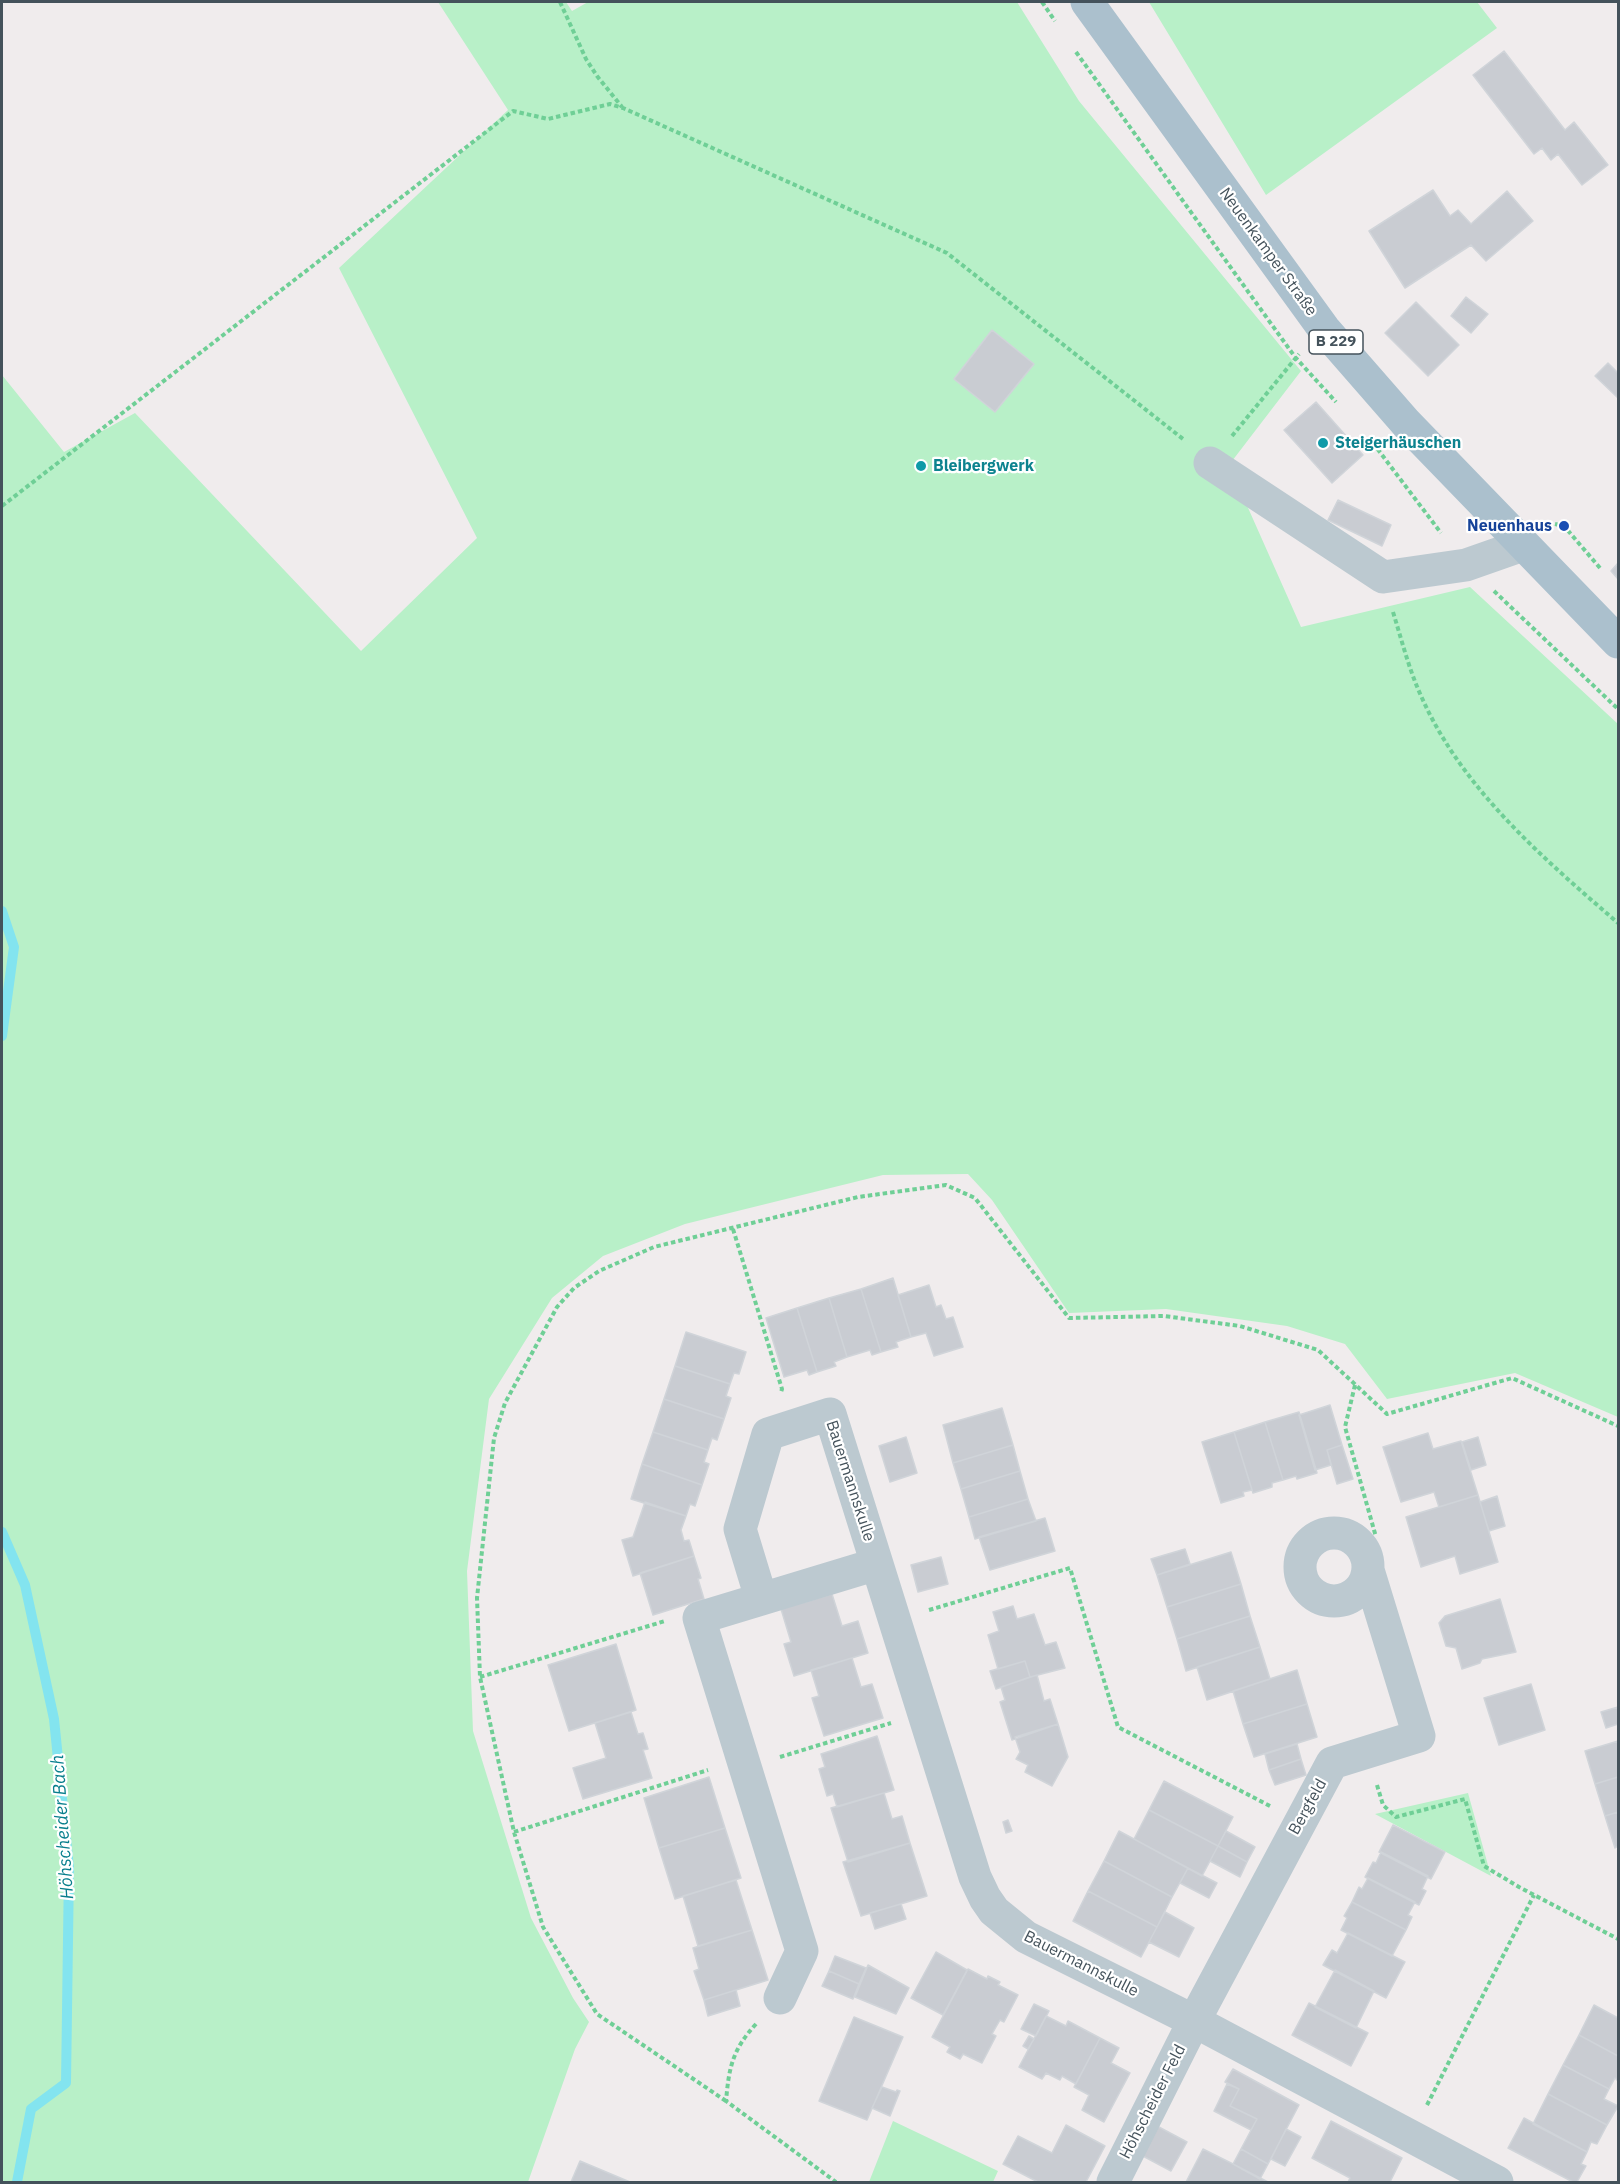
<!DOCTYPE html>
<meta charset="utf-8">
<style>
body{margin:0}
#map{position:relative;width:1620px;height:2184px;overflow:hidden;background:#f0eced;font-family:"IBM Plex Sans",sans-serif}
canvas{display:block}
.frame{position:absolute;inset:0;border:3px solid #44525b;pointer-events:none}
</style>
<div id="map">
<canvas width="1620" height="2184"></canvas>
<div class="frame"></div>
</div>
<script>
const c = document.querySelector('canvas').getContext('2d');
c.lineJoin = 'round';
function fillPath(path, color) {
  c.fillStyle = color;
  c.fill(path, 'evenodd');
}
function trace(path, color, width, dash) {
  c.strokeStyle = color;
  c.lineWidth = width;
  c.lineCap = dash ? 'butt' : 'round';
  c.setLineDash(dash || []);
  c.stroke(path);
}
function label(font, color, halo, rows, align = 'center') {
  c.font = font + ' "IBM Plex Sans",sans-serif';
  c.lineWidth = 4.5;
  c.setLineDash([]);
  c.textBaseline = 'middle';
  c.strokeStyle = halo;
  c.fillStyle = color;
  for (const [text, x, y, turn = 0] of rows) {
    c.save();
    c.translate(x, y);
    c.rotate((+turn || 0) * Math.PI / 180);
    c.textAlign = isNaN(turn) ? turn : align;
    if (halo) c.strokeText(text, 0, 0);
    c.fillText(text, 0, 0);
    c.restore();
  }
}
fillPath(new Path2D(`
 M438,2h128l6,9 16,-9h429l62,99 222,270 -72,94 72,162 169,-40 148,137v693l-103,-44 -128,26 -42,-55 -58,-18 -121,-17 -97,4 -77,-113 -24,-26 -85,1 -198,49 -82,32 -51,42 -63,101 -22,172 6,160 58,187 42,80 16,24 -14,27 -47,133h-526v-1807l62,77 71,-39 226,238 116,-113 -138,-270 169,-158z
 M1149,2h328l20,26 -231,167z
 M1468,1793l23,83 -116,-62z
 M893,2121l105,50 -5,11h-124z`), '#b8f0c8');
trace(new Path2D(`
 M2,911l12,36 -12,89
 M2,1532l23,53 29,134 15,149 -3,215 -35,26 -14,73`), '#83e4ef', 10);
const building = new Path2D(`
 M1504,51l61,79 9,-8 34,43 -26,20 -24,-31 -7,6 -9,-12 -8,6 -61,-79z
 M1433,190l17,26 8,-6 13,14 36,-33 26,30 -47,40 -15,-16 -66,43 -36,-57z
 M1466,297l22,17 -17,19 -20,-17z
 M1416,302l43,43 -31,31 -43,-43z
 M992,330l42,34 -39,48 -41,-33z
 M1608,363l10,10v25l-23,-22z
 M1316,402l47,53 -31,28 -48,-53z
 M1338,500l53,25 -9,21 -54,-26z
 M1618,563v16l-7,-8z
 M893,1278l18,59 -15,5 2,5 -17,5 -20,-63z
 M929,1285l7,22 5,-2 5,14 7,-2 10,30 -29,9 -8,-23 -15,4 -13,-42z
 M861,1289l20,63 -9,3 -2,-5 -23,7 -18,-59z
 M829,1298l18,59 -13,5 2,4 -19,6 -20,-64z
 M797,1308l20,64 -8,3 -2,-5 -23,7 -18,-59z
 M686,1332l60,20 -7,22 -5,-1 -4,11 -55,-18z
 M675,1366l55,18 -4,12 5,2 -7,21 -60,-20z
 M664,1399l60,20 -7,21 -5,-2 -4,12 -55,-18z
 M1330,1405l12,40 -15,5 4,15 -16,5 -16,-55z
 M1002,1408l11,37 -60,18 -10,-38z
 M1299,1412l18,61 -20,6 -1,-3 -13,4 -18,-58z
 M1265,1422l18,58 -11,3v4l-19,6 -19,-61z
 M653,1432l55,18 -4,12 5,2 -7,21 -60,-21z
 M1234,1432l18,58 -9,2 1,4 -23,7 -19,-61z
 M1428,1433l5,16 28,-8 17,54 -39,12 -5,-15 -33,10 -18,-55z
 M906,1437l11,36 -27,9 -11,-36z
 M1478,1437l8,28 -15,5 -9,-28z
 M1013,1445l7,26 -59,18 -8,-26z
 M1342,1445l11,34 -16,5 -10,-34z
 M642,1464l60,21 -7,21 -5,-2 -4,12 -55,-17z
 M1020,1471l8,28 -59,18 -8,-28z
 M1478,1495l20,67 -38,12 -5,-18 -34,11 -15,-50z
 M1497,1496l8,30 -16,5 -9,-29z
 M1028,1499l8,22 -61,18 -6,-22z
 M645,1502l41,14 -5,14 3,11 5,-1 5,16 -61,20 -11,-36 11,-3z
 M1045,1518l10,33 -65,19 -11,-33z
 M1185,1549l5,15 -33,11 -6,-16z
 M1231,1552l10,32 -74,23 -10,-32z
 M694,1556l7,22 -3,1 6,20 -51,16 -13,-42z
 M941,1557l7,27 -30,8 -7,-27z
 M1241,1584l9,32 -73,23 -10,-32z
 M832,1594l10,32 16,-5 10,32 -74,23 -10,-32 7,-2 -10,-33z
 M1500,1599l16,53 -34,7 -2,4 -18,6 -6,-21 -10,-2 -7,-23 6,-7z
 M1013,1606l4,13 17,-5 11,31 11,-3 9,26 -35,9 -5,-16 -27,8 -10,-34 11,-4 -6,-19z
 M1250,1616l10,31 -74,24 -9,-32z
 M616,1644l20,66 -67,21 -21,-66z
 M1260,1647l10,32 -63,21 -10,-33z
 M852,1658l9,29 11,-3 11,34 -59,18 -12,-38 7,-2 -8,-26z
 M1025,1661l5,16 -34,12 -6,-18z
 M1297,1670l10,34 -64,20 -10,-33z
 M1037,1675l7,26 6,-2 8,25 -46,16 -12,-38 5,-2 -4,-13z
 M1531,1684l14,46 -46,15 -15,-47z
 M1307,1704l10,33 -63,20 -11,-33z
 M1618,1707v17l-12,4 -5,-16z
 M631,1712l7,22 5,-1 5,16 -5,1 9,28 -69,21 -10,-31 33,-10 -11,-35z
 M1058,1724l10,33 -16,29 -27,-14 3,-7 -12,-6 4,-7 -5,-15z
 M877,1736l17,54 -57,17 -4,-13 -6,2 -8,-27 6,-2 -4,-13z
 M1618,1741v36l-23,7 -10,-33z
 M1297,1744l4,15 -32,11 -4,-16z
 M1301,1759l5,16 -31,10 -6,-15z
 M709,1777l16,51 -66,20 -15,-50z
 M1618,1777v35l-13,4 -10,-32z
 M1164,1781l69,36 -15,29 -69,-36z
 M884,1793l8,26 10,-3 8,27 -62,19 -17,-54z
 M1149,1810l69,36 -16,30 -68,-37z
 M1618,1812v34l-3,2 -10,-32z
 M1008,1820l4,11 -6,2 -3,-11z
 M1393,1825l52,27 -14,27 -52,-27z
 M725,1828l16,50 -66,21 -16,-51z
 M1119,1831l69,37 -16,29 -68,-36z
 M1226,1831l29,16 -8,15 -29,-16z
 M910,1843l17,53 -66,20 -18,-54z
 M1218,1846l29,16 -7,15 -30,-16z
 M1381,1852l47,24 -6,13 4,2 -7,14 -54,-28 8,-15 3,1z
 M1104,1861l68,36 -15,30 -69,-36z
 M1188,1868l29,15 -8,15 -29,-15z
 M1368,1878l47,24 -7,13 4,2 -6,13 -54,-28 7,-15 3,2z
 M736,1880l16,50 -54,16 -15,-50z
 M1088,1891l69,36 -16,30 -68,-36z
 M1352,1902l54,28 -14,26 -51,-26 6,-12 -3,-2z
 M901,1904l5,15 -31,10 -5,-16z
 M1165,1912l29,16 -15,29 -30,-15z
 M752,1930l16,50 -64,20 -10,-29 5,-2 -6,-21z
 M1348,1933l57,29 -19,36 -63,-33 9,-15 5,3z
 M936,1952l31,18 -24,45 -32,-17z
 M835,1956l31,12 -7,16 -30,-13z
 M868,1965l41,23 -13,26 -41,-17z
 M968,1969l19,10 1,-3 12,6 -2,3 20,10 -14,27 -4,-2 -8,14 4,2 -14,27 -19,-9 -3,5 -13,-7 3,-5 -18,-10z
 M1335,1970l39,21 -18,37 -41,-21z
 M829,1971l30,13 -6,15 -31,-13z
 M736,1990l4,16 -32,10 -4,-16z
 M1309,2003l59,30 -17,33 -59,-31z
 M1034,2004l15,7 -13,25 -15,-7z
 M1594,2005l24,13v38l-39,-21z
 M1046,2016l20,10 2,-5 32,17 -24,46 -14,-8 -2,4 -14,-7 -4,6 -23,-12z
 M854,2017l49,20 -36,83 -48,-19z
 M1579,2035l39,21v25l-3,-3 -6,11 -46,-24z
 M1029,2036l5,3 -6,10 -5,-3z
 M1100,2038l19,10 -8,15 19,10 -26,49 -22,-12 7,-15 -15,-8z
 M1563,2065l46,24 -5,10 14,7 -11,19 -59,-31z
 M1233,2069l66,36 -31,59 -27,-15 16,-30 -27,-13 9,-17 -14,-7z
 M1227,2084l12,5 -9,17 27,13 -6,11 -37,-19z
 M882,2087l14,5 1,-2 3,1 -10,25 -18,-8z
 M1548,2094l59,31 -10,19 -6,-2 -4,10 -54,-28z
 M1524,2118l63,34 -6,12 5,2 -9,16h-4l-65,-34z
 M1331,2121l71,37 -12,24h-42l2,-4 -38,-20z
 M1066,2125l39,21 -19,36h-48l-35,-18 15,-28 34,17z
 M1157,2126l30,16 -16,29 -30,-16z
 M1286,2129l15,8 -16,29 -14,-7z
 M1203,2149l30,15 35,18h-82z
 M1241,2149l27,15 -8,15 -27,-15z
 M580,2161l50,21h-59z`);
fillPath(building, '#c9ccd2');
trace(building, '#d0d4d9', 1.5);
trace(new Path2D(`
 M560,2l26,57 11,17 25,31
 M1042,2l13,19
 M1076,52l219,305 41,45
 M1232,436l67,-82
 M1373,443l68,90
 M2,506l511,-395 35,8 62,-15 13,4 324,145 236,186
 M1555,524l9,2 36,42
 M1494,591l124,118
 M1393,612c9,29 16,58 29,86 41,92 122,161 196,225
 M733,1229l49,160 -1,3
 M1355,1385l-10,42 31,110
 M929,1610l141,-42 48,159 152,79
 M480,1677l185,-56
 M780,1757l111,-34
 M1377,1785l6,20 13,12 69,-18 19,67 35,21 99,52
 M514,1832l194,-62
 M756,2024c-24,26 -27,44 -30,77l110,81
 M726,2101l-129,-87 -54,-87 -29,-95 -34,-155 -3,-79 17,-160 11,-35 52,-96 17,-19 25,-17 55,-24 204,-50 88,-12 29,13 94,120 95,-2 76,10 78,24 69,64 125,-36 106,48
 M1427,2105l107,-210`), '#6fcf96', 4, [4.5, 3]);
trace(new Path2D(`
 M1210,463l173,114 83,-12 57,-20
 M1300 1567a34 34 0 1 1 68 0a34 34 0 1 1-68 0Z
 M761,1598l-21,-69 28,-95 62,-20 145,463 10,21 9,13 32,26 168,84 303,161
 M780,1998l22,-47 -103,-333 178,-54
 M1113,2182l81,-161 138,-258 87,-27 -51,-166`), '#bcc9d0', 33);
trace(new Path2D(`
 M1087,2l237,327 82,94 212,219`), '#abc0cd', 33);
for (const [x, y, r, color] of [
 [1323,443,6,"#0f9aa8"],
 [921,466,6,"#0f9aa8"],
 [1564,526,6,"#1a4fb4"]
]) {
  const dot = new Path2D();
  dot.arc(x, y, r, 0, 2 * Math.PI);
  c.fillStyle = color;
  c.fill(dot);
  trace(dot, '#fff', 2);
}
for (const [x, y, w] of [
 [1336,342,54]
]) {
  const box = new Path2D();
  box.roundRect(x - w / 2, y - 12, w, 24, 4.5);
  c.fillStyle = '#fff';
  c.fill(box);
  trace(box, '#44525b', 1.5);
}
label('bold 15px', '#44525b', null, [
 ["B 229",1336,342]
]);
label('16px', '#44525b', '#fff', [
 ["Neuenkamper Straße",1268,252,54],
 ["Bauermannskulle",850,1481,72],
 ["Bergfeld",1308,1807,-61],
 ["Bauermannskulle",1081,1964,27],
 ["Höhscheider Feld",1153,2102,-63]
]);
label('bold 16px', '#0d838f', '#fff', [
 ["Steigerhäuschen",1335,443],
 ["Bleibergwerk",933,466]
], 'left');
label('bold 16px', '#164399', '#fff', [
 ["Neuenhaus",1552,526]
], 'right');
label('italic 18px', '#087f8d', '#fff', [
 ["Höhscheider Bach",63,1827,-94]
]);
</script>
